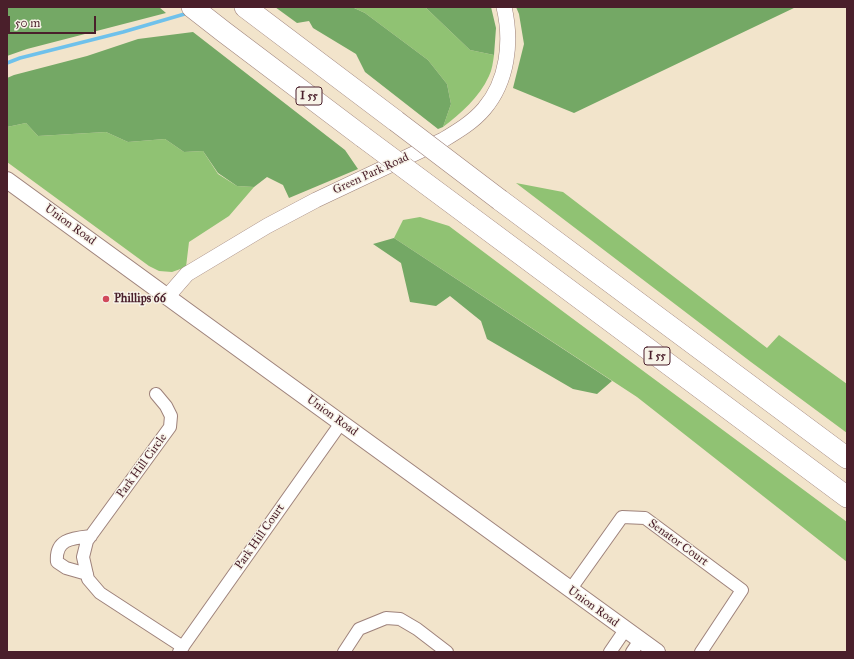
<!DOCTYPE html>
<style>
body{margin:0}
#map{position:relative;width:854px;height:659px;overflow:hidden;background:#f2e4cb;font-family:"IM FELL Great Primer",serif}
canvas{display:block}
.frame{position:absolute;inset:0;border:8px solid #4a1f2b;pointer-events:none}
.scale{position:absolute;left:8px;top:16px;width:88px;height:18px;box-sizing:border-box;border:2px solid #4a1f2b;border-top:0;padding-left:5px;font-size:12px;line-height:14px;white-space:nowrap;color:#4a1f2b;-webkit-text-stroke:3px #f7f3e8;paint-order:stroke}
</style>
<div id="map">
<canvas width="854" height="659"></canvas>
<div class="frame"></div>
<div class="scale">50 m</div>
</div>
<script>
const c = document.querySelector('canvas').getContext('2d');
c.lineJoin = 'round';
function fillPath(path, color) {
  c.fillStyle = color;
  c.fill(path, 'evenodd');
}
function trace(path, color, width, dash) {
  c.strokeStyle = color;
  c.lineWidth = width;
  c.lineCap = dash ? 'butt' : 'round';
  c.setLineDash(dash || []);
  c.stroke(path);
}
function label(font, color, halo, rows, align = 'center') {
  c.font = font + ' "IM FELL Great Primer",serif';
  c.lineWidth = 3;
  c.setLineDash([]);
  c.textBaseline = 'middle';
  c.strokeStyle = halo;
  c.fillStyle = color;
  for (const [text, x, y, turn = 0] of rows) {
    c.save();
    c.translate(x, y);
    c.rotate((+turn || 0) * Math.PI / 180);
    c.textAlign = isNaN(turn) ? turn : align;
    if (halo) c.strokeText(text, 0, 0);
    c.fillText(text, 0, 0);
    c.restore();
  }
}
fillPath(new Path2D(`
 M352,7h73l45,43 24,5c-1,7 -2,15 -5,21 -10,22 -28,37 -46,51l8,-23 -4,-20 -19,-24 -63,-47z
 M26,123l12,13 68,-4 22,10 37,-3 19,13 19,-1 15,23 19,12 17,1 -25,29 -40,26 -3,25 -14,5 -13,-1 -10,-5 -142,-104v-35z
 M516,183l47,9 204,156 12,-13 68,49v49l-96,-71z
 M420,217l29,9 116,87 282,209v40l-210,-165 -243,-159 9,-18z`), '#90c273');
fillPath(new Path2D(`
 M7,7h152l7,6 -139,36 -20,7z
 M275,7h77l13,6 63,47 19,24 4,20 -8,23 -5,2 -73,-57 -9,-18 -43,-26 -4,-7 -12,2z
 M425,7h66l5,21 -2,27 -24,-5z
 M516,7h280l-222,106 -61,-25 11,-44 -5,-30z
 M193,32l152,118 13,19 -69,29 -6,-13 -16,-8 -13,10 -17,-1 -19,-13 -15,-22 -19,1 -19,-13 -37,3 -22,-10 -68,4 -12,-13 -19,4v-49l7,-3 73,-19 51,-17z
 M394,238l218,143 -15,13 -24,-5 -86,-50 -6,-18 -31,-25 -14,10 -26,-4 -9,-39 -28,-19z`), '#74a865');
trace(new Path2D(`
 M7,63l13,-5 103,-26 65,-19`), '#6fc1eb', 3.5);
const minor = new Path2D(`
 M156,394l10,12 5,10 -1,11 -83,114 -4,16 5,22 12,14 83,54
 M87,574l-21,-6 -9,-6c-2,-23 15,-24 34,-26
 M570,590l52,-73 23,1 97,72 -41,62
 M179,652l162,-229
 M344,652l15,-23 27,-11 14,1 17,10 30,23
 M610,652l15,-22
 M632,652l8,-12`);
const tertiary = new Path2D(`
 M167,297l20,-23 80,-48 49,-26 127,-60c15,-9 30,-18 41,-31 24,-28 28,-68 20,-102`);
const secondary = new Path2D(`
 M7,180l184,134 466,338`);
const motorway = new Path2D(`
 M192,7l32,25 139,105
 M245,7l151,114
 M500,200l347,258
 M468,215l379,282`);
trace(minor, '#9e827b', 14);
trace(tertiary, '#9e827b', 16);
trace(secondary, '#9e827b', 18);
trace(motorway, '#9e827b', 22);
trace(minor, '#fff', 12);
trace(tertiary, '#fff', 15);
trace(secondary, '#fff', 16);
trace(motorway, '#fff', 21);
const motorwayBridge = new Path2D(`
 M396,121l104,79
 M363,137l105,78`);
trace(motorwayBridge, '#9e827b', 22, []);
trace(motorwayBridge, '#fff', 21);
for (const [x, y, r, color] of [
 [106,299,4,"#d1495b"]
]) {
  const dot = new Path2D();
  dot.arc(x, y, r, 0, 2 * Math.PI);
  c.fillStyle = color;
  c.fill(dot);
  trace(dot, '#f7f3e8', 1.5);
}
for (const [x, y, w] of [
 [309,96,26],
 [657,356,26]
]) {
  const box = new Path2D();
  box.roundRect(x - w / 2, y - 9, w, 18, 3);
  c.fillStyle = '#f7f3e8';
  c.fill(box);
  trace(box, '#4a1f2b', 1);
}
label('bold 11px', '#4a1f2b', null, [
 ["I 55",309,96],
 ["I 55",657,356]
]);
label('12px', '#4a1f2b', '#f7f3e8', [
 ["Green Park Road",371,174,-25],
 ["Union Road",70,225,36],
 ["Union Road",332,416,36],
 ["Park Hill Circle",142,466,-54],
 ["Park Hill Court",260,537,-55],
 ["Senator Court",678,543,36],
 ["Union Road",593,607,36]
]);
label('bold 12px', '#4a1f2b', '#f7f3e8', [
 ["Phillips 66",114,299]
], 'left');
</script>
